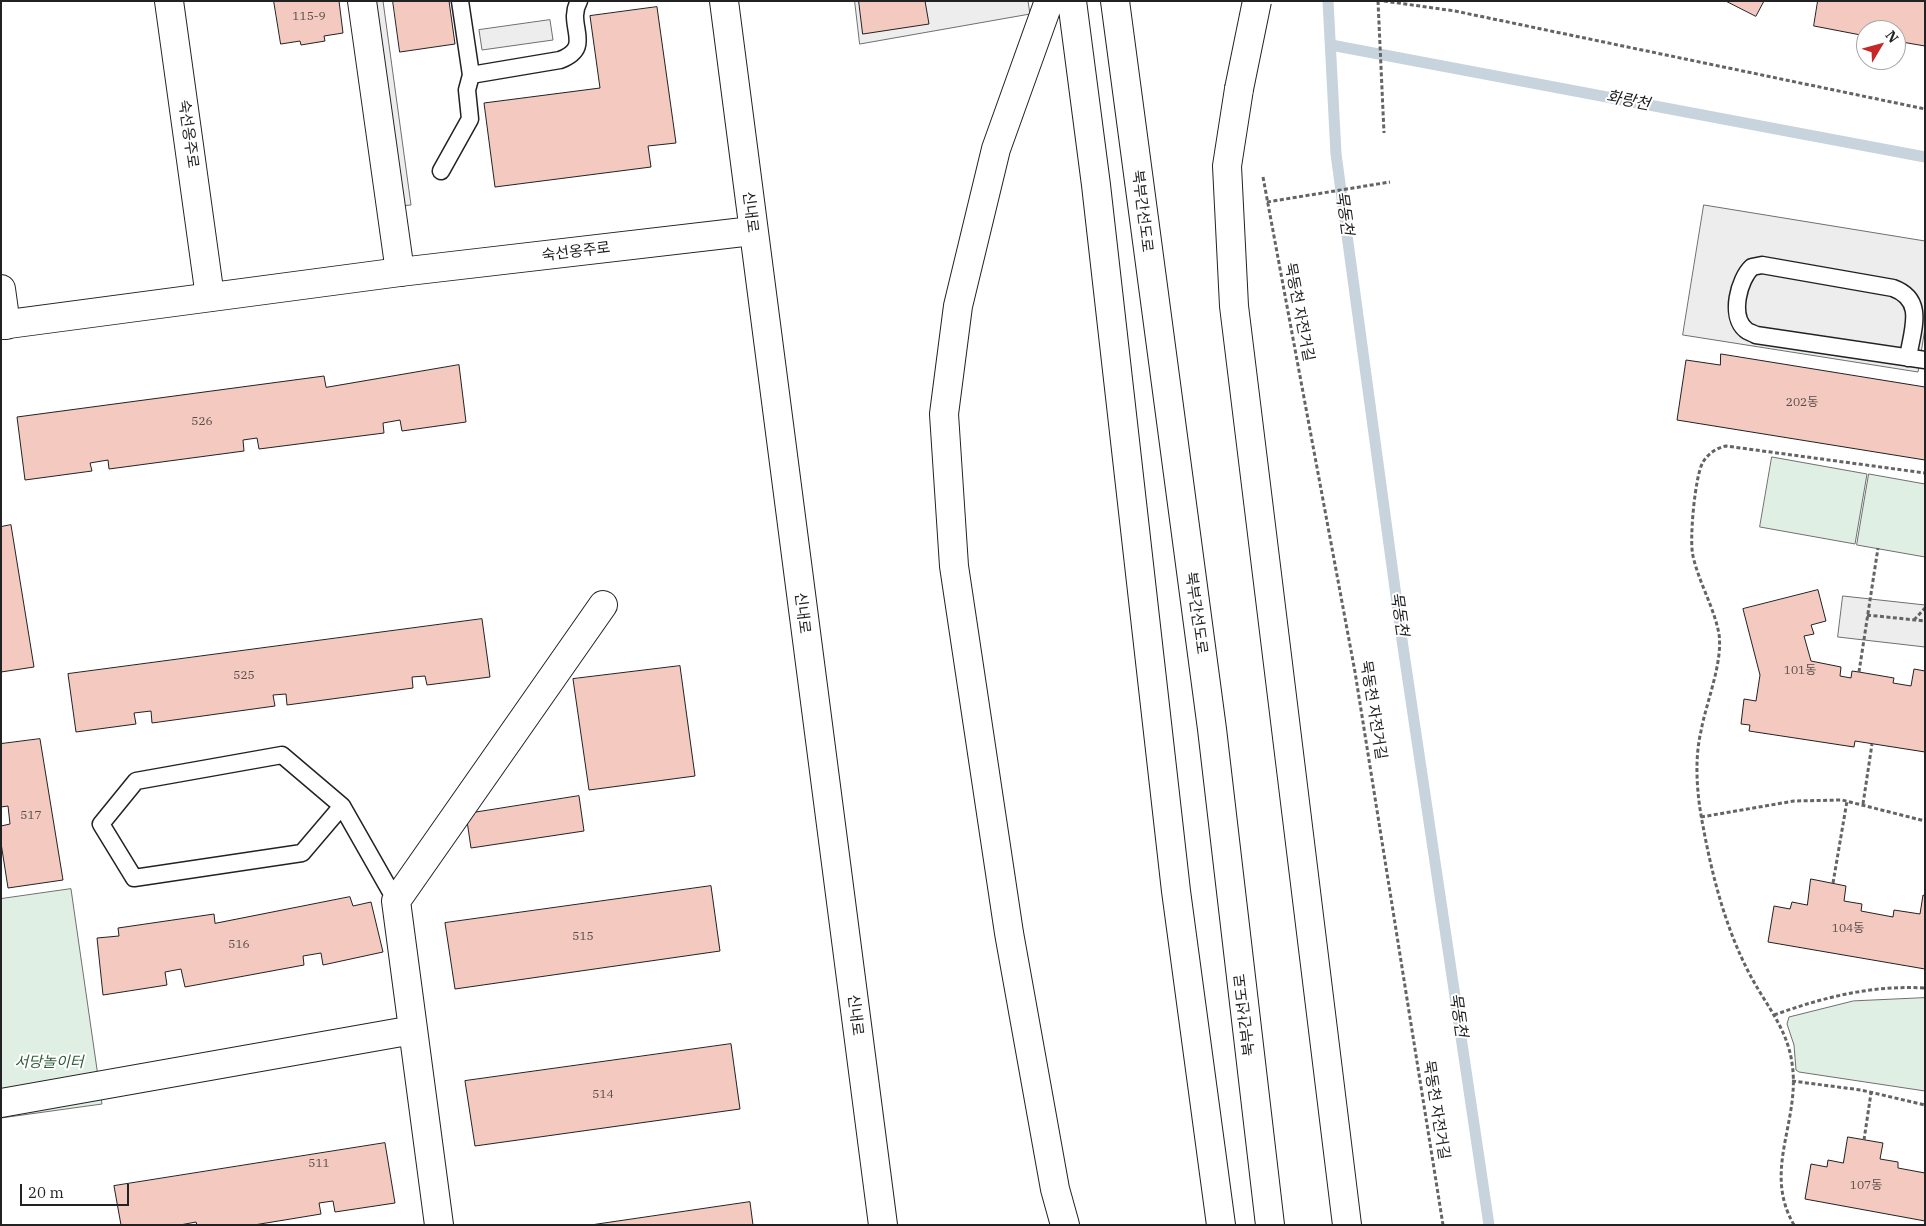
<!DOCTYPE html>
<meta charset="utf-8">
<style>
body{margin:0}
#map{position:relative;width:1926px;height:1226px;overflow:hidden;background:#fff;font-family:"IBM Plex Serif",serif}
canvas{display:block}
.frame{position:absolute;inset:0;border:2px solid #222;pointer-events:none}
.north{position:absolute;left:1856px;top:20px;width:50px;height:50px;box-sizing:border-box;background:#fff;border:1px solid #a7a7a7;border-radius:50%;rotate:53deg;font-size:14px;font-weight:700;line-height:20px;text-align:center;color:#222}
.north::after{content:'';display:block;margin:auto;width:18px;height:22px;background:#c62828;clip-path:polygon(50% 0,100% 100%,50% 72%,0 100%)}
.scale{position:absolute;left:20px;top:1184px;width:109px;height:22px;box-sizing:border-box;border:2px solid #222;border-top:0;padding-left:6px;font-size:15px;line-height:18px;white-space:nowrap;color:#222;-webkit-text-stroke:4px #fff;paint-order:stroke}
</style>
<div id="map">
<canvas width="1926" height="1226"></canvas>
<div class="frame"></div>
<div class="north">N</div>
<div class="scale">20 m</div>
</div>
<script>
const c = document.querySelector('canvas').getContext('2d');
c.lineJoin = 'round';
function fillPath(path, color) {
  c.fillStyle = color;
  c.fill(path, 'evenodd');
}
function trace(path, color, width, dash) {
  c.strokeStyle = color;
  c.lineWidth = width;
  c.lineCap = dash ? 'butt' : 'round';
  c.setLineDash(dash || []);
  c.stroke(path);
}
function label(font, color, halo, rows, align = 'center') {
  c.font = font + ' "IBM Plex Serif","Noto Sans KR",serif';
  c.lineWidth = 4;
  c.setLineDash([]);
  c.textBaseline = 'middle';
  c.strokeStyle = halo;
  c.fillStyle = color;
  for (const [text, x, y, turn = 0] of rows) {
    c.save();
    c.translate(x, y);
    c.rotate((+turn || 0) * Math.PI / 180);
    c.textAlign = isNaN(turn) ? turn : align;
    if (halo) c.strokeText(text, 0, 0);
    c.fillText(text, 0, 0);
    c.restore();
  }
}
const green = new Path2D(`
 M1772,457l95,17 -12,70 -95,-17z
 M1869,474l56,10v73l-68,-12z
 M71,889l31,215 -101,14v-219z
 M1925,998v93l-126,-19 -3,-2 -2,-25 -7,-21 2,-7 64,-16z`);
fillPath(green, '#e0efe3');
trace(green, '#6f6f6f', 1);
const parking = new Path2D(`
 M372,1h11l28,204 -11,1z
 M855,1h173l2,13 -170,30z
 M550,20l3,20 -71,10 -3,-20z
 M1704,205l221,36v87l-7,44 -235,-37z
 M1843,596l82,9v42l-87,-10z`);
fillPath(parking, '#ededed');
trace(parking, '#6f6f6f', 1);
trace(new Path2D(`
 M1328,1l8,153 66,486 87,585
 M1331,45l594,112`), '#c7d3dd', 11);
const building = new Path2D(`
 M274,1h65l4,32 -19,3 1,5 -24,4 -1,-4 -19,3z
 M393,1h56l6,43 -55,8z
 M859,1h66l4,23 -66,10z
 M1726,1h38l-8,15z
 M1818,1h107v45l-29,-5v-11h-30v6l-52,-10z
 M657,7l19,136 -28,3 3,21 -156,20 -11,-84 116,-15 -10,-72z
 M1721,354l204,33v73l-248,-40 9,-60 34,5z
 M459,365l7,57 -64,9 -2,-11 -17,3 1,10 -125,16 -2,-11 -14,2 1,11 -135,18 -1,-9 -18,3 2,8 -67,9 -8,-63 307,-41 2,11z
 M11,525l23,142 -33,5v-145z
 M1818,590l8,31 -15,4 3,9 -10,2 7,25 30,6 -1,9 11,2 1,-7 7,1 35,6 -1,5 18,3 3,-17 11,2v81l-70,-11 -1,6 -105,-16 1,-6 -9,-1 3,-25 12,2 4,-26 -17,-66z
 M482,619l8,58 -63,8 -2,-9 -13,1 1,11 -126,17 -1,-11 -13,1 2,11 -123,17 -1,-12 -17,2 2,11 -60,8 -8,-58z
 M680,666l15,110 -106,14 -16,-111z
 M40,739l23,141 -55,8 -7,-45v-17l9,-2 -2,-18 -7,1v-63z
 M579,796l5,35 -113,17 -5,-34z
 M1811,879l35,7 -2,15 18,3 -1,7 32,6 1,-7 26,4 3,-19 2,1v73l-157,-27 6,-36 16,3 2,-7 15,3z
 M711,886l9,65 -265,38 -10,-66z
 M350,897l3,9 18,-4 12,50 -60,13 -2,-12 -18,3 1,9 -119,22 -4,-18 -16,3 2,13 -64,10 -6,-57 22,-2 -1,-8 96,-14 1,9z
 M731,1044l9,65 -265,37 -10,-65z
 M1848,1137l35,6 -3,16 18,3v6l27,5v48l-120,-22 6,-35 16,3 1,-7 15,3z
 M385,1143l10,60 -60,9 -2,-11 -14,2 2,11 -67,11h-57l-1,-3 -16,3h-59l-7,-39z
 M750,1202l3,23h-162z`);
fillPath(building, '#f3c9c0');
trace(building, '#222', 1);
const lane = new Path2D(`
 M460,1l11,74 89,-15c35,-13 5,-35 19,-59
 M441,171l29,-52 -3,-29 4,-15
 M1908,358c4,-28 18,-58 -15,-70l-131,-23 -10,2c-13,12 -23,49 -6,63 2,2 7,3 10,5l169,25
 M342,806l-40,47 -168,25 -33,-54 35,-43 146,-26 60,51 54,95`);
const street = new Path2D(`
 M169,1l41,296
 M362,1l38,271
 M1,289l5,36
 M1,1103l412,-73
 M439,1225l-43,-324 207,-296`);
const secondary = new Path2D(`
 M724,1l159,1224
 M1,325l399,-53 352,-41`);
const highway = new Path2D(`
 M1049,1l-53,148 -38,157 -14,108 10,152 55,367 46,256 10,36
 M1072,1l24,184 80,706 45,334
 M1115,1l97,728 58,496
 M1239,89l-12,77 7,140 113,919`);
trace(lane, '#222', 19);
trace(street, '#222', 30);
trace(secondary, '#222', 30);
trace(highway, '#222', 30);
trace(new Path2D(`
 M1378,1l6,132
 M1384,1l71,10 470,98
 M1263,177l92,495 88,553
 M1267,202l123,-20
 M1867,615l58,6
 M1914,620l11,-12
 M1859,672l19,-124
 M1863,804l9,-60
 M1701,817l93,-16 48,-1 83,21
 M1833,883l14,-82
 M1774,1015c50,-18 98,-30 151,-27
 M1792,1081l69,9 64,15
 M1864,1140l7,-47
 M1794,1225c-32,-55 7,-104 -2,-162 -5,-36 -28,-60 -44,-92 -23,-45 -36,-96 -45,-145 -6,-30 -9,-65 -2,-95 5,-28 22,-68 18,-97 -5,-27 -20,-51 -26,-78 -4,-15 2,-81 10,-94 5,-8 13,-14 23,-16l199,27`), '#646464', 3, [4, 2.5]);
trace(lane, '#fff', 16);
trace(street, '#fff', 28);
trace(secondary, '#fff', 28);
trace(highway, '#fff', 28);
const highwayBridge = new Path2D(`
 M1239,89l18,-88`);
trace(highwayBridge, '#222', 30, []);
trace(highwayBridge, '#fff', 28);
label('12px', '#564c4a', null, [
 ["115-9",309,17],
 ["202동",1802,403],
 ["526",202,422],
 ["101동",1800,671],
 ["525",244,676],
 ["517",31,816],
 ["104동",1848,929],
 ["515",583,937],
 ["516",239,945],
 ["514",603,1095],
 ["511",319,1164],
 ["107동",1866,1186]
]);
label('15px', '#222', '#fff', [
 ["숙선옹주로",188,134,82],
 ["북부간선도로",1142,211,83],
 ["신내로",750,212,83],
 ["숙선옹주로",576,252,-7],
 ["묵동천 자전거길",1299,312,79],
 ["신내로",802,613,83],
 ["북부간선도로",1196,613,82],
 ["묵동천 자전거길",1373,710,81],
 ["신내로",855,1015,83],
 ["북부간선도로",1245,1015,-97],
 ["묵동천 자전거길",1436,1110,81]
]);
label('italic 15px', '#2f5e38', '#fff', [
 ["서당놀이터",49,1063]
]);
label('italic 16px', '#222', '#fff', [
 ["화랑천",1628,101,11],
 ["묵동천",1344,213,82],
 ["묵동천",1399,614,82],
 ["묵동천",1458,1015,82]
]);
</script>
